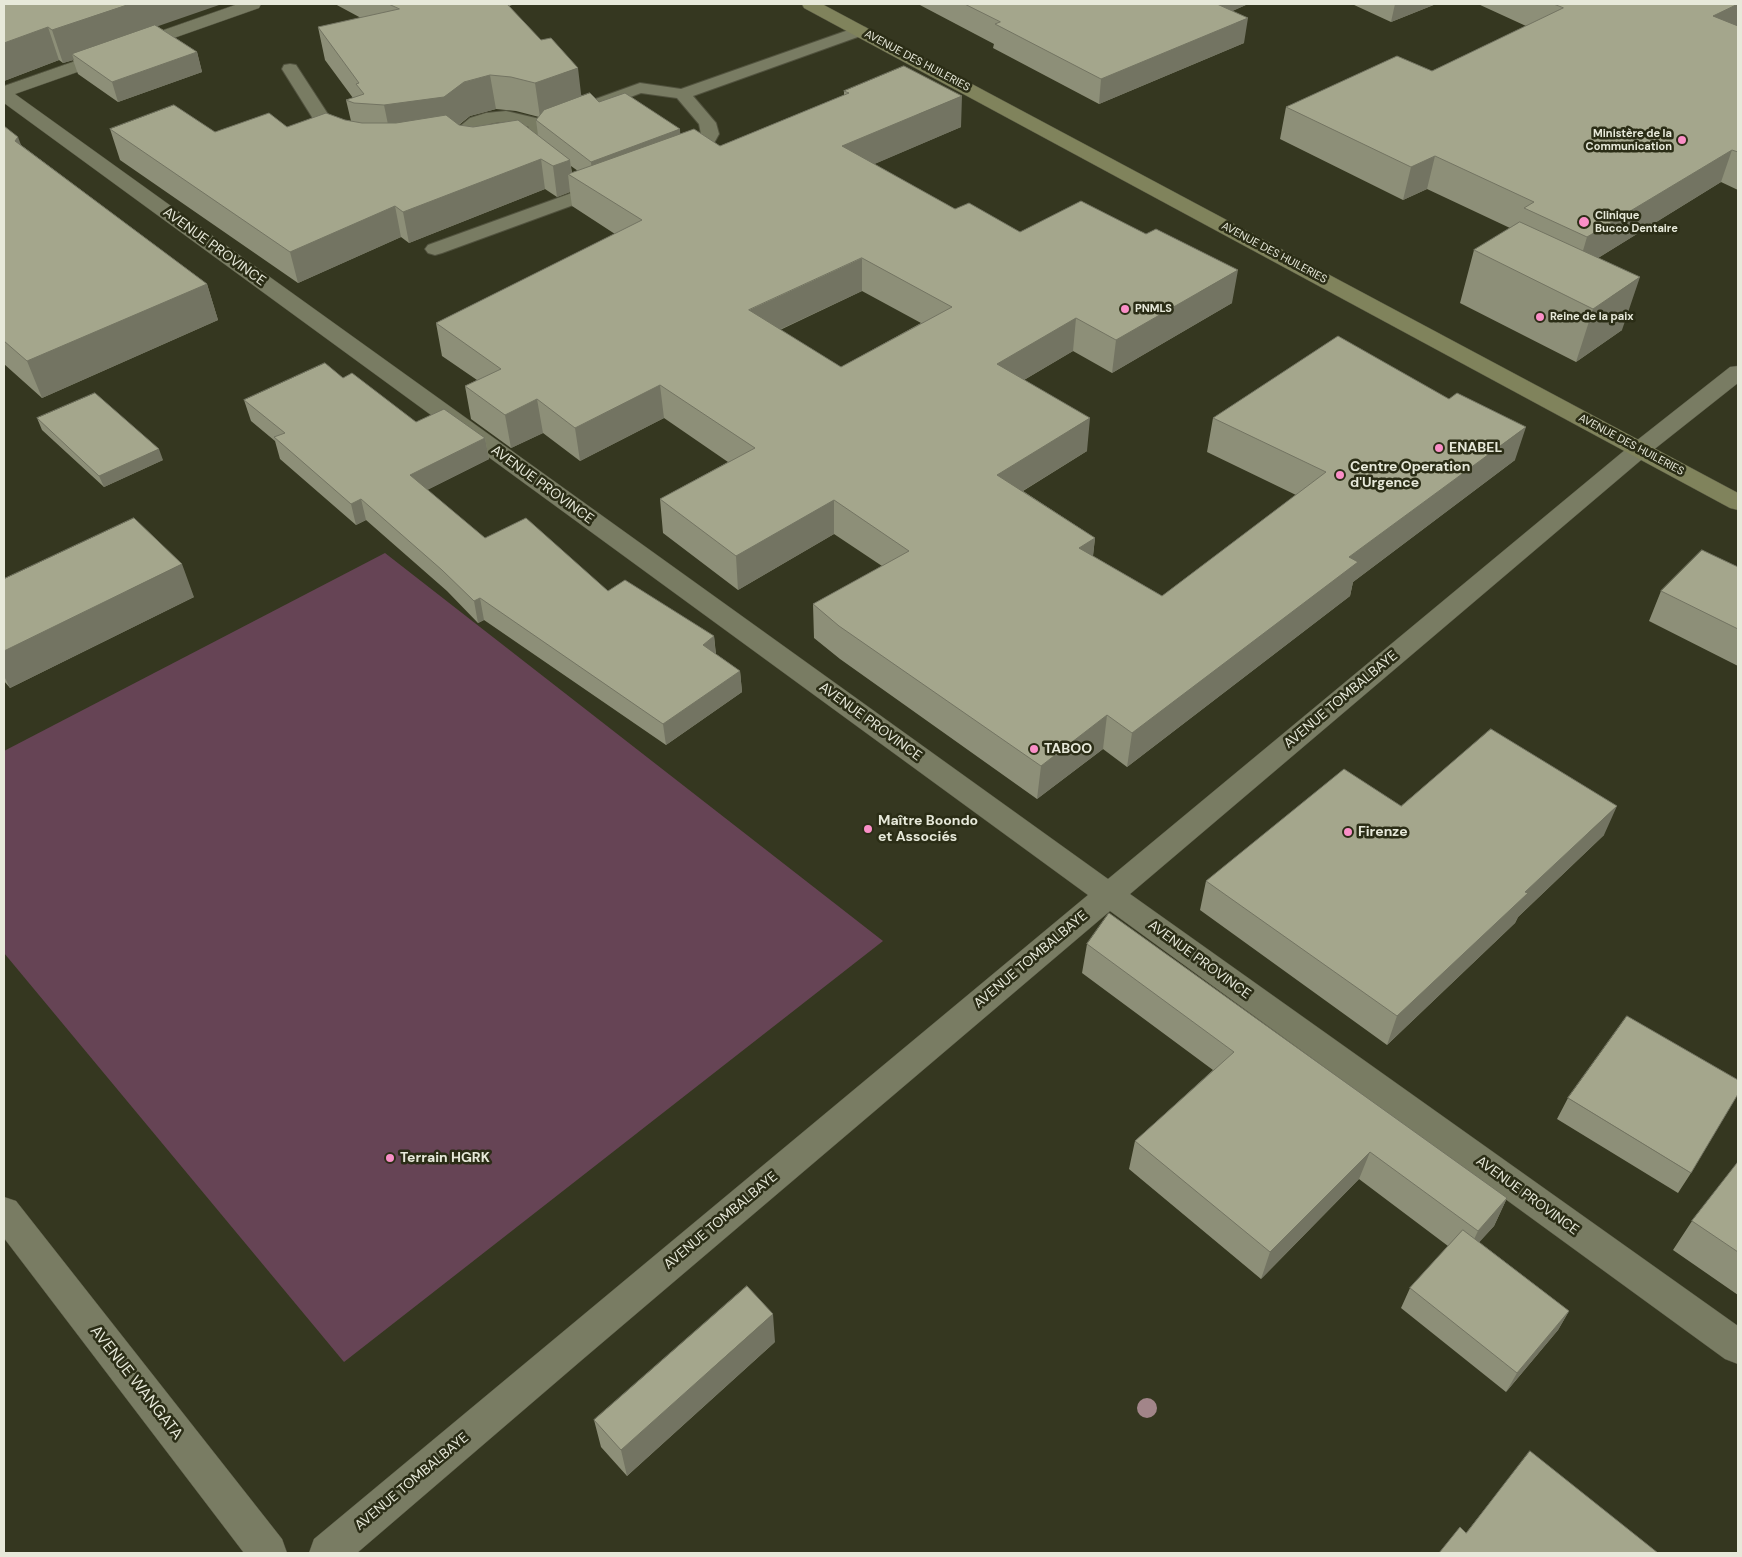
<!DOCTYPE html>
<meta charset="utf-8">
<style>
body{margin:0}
#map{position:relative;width:1742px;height:1557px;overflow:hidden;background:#353720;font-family:"DM Sans",sans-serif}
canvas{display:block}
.frame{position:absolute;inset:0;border:5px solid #e7e9da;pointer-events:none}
</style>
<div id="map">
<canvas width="1742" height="1557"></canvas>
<div class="frame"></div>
</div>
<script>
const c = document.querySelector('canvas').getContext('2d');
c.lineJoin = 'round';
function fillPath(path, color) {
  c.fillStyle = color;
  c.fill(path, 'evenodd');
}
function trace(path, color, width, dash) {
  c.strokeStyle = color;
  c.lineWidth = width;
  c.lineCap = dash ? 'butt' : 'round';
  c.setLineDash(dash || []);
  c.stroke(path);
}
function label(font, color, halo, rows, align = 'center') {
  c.font = font + ' "DM Sans",sans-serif';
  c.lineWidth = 5;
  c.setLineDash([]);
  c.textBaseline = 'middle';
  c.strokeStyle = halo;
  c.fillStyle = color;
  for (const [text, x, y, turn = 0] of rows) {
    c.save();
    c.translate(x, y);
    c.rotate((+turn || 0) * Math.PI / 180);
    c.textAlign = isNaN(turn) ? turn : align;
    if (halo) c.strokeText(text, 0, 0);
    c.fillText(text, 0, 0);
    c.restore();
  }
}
fillPath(new Path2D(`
 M385,553l498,388 -539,421 -340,-409v-202z`), '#645');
const service = new Path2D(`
 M860,26l6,2 2,3 -2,3 -173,62 23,27 3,11 -11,20c-11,4 -23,11 -34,8l-3,-4 3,-4 21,-7 6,-13 -2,-10 -22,-26 -36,-5 -95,36 -10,12 17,15 -3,4c-12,3 -26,-8 -33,-18l12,-15c-24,-8 -42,-7 -62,10l13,12 -3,4c-12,3 -23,-6 -30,-16l23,-19 16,-5 20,-2 34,8 100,-36 41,6z
 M290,64l6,1 39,60 16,10 3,4 -3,4 -6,1 -6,-1 -17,-10 -40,-64 2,-4z
 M591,186l7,2 2,4 -2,4 -156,57 -7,2 -7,-2 -3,-4 3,-4z`);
const minor = new Path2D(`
 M238,4h23l-2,4 -244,86 1093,785 523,-434 99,-78 8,-1v17l-91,72 -517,439 608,432v38l-13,-5 -615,-448 -527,448 -226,194h-48l5,-14 774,-644 -1084,-792v-17z`);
const tertiary = new Path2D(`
 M4,1197l12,4 266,338 5,14h-43l-240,-315z`);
const secondary = new Path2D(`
 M802,4h20l916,489v17l-8,-2 -926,-500z`);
trace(service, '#52533f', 2);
trace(minor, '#52533f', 1);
trace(tertiary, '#52533f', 1);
trace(secondary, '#52533f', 1);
fillPath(service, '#797c63');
fillPath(minor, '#797c63');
fillPath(tertiary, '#797c63');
fillPath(secondary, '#80835c');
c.fillStyle = '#a28589';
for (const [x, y] of [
 [1147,1408]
]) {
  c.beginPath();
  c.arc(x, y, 10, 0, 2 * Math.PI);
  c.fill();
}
fillPath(new Path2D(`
 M4,4l153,22 40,26 5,20 -84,30 -40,-28 -5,-14 -10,3 -4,-3 -55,21z
 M335,4h180l-6,2 73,90 98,38 40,12 124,-51v-4l117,36 -87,37 81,45 65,23 212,71 -120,70 -39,-22 -49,29 63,71 -64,40 72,47 -2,18 69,40 134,-101 -89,-43 6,-34 302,42 -162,122 -3,14 -223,171 -24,-18 -66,50 -197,-140 -26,-21 -1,-34 69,-38 -48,-32 -96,56 -75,-57 -3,-34 68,-37 -64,-44 -84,43 -37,-28 -32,15 -40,-29 -6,-33 12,-6 -35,-24 -6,-33 179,-89 -43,-28 -2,-14 -13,5 -12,-8 -136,54 -8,-6 -103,46 -178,-123 -10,-31 105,3 72,-5 58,-7 6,1 -5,-21 7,-2 -28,-38 -7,-33 43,-9zM496,109l20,2 23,6 -3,3 2,15 -79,-10 11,-9zM571,166l7,5 -6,2zM862,291l59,32 -80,44 -61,-37z
 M918,4h330l-16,7 12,32 -145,61 -106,-56 1,-4z
 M1352,4h84l-45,18z
 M1478,4h260v186l-17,-8 -123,76 24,72 -46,32 -116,-59 14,-53 36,-22 -83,-39 -24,11 -123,-61 6,-32 146,-36 94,-45z
 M4,126l17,19 186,139 11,36 -176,78 -38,-34z
 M343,378l73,44 69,16 4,21 -62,31 58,48 229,98 2,18 24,17 2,21 -76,53 -182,-125 -6,3 -31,-32 -81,-71 -10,5 -76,-66 -5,-18 -24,-20 -7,-21z
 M37,418l126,42 -59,27 -62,-57z
 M1738,567v99l-89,-45 12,-30z
 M4,579l190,18 -184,91 -6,-7z
 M1401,806l203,29 -86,82 -3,6 -128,122 -187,-135 6,-29z
 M1087,944l420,254 -13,28 -15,16 90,69 -11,19 -52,62 -105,-84 9,-20 38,-42 -89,-67 -98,100 -132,-110 6,-28 78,-71 -131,-97z
 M1568,1098l123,75 -13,20 -121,-74z
 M1738,1162v133l-65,-45 19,-29z
 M775,1342l-148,134 -26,-29 -7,-27z`), '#8d8f78');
fillPath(new Path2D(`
 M129,4h93l-78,27 -72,23 2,6 -11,3 -11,-33z
 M1207,4h41l-44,20z
 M1395,4h41l-45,18z
 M1738,4v25l-25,-13z
 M1248,18l-4,25 -145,61 2,-25z
 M48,27l11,33 -55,21v-38z
 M197,52l5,20 -84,30 -6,-20z
 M578,68l4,34 -42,15 -5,-34z
 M490,75l6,34 -26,7 -20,15 -59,8 -7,-34z
 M962,96l-1,31 -119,51v-32z
 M680,129l1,21 -88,33 -2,-21z
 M18,137l13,34 -16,-30z
 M1732,150l-11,32 -144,89 10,-34z
 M1435,156l-8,33 -24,11 8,-33z
 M541,159l4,30 -136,54 -6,-31z
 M570,160l2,17 -4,-3 2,18 -13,5 -4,-31z
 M395,206l6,31 -103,46 -8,-31z
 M862,258v33l-111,52 -2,-33z
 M1238,270l-6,33 -120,70 4,-33z
 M1640,277l-18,53 -46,32 17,-53z
 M207,284l11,36 -176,78 -15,-37z
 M1076,318l-3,33 -78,46 2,-33z
 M660,385l4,33 -84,43 -5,-33z
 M537,399l6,34 -32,15 -6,-33z
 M1090,418l-3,33 -92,57 2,-33z
 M1526,427l-11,33 -162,122 -3,14 -223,171 5,-34 217,-176z
 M485,438l4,21 -74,37 -5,-21z
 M159,449l4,11 -59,27 -5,-11z
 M361,499l5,21 -10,5 -5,-21z
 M834,500v34l-96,56 -2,-34z
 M1095,538l-4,34 -12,-24z
 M182,564l12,33 -184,91 -6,-12v-25z
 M480,598l4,22 -6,3 -4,-22z
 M714,636l2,22 -13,-13z
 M740,671l2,21 -76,53 -3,-21z
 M1107,715l-4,34 -66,50 4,-33z
 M1617,806l-13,29 -86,82 -3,6 -128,122 10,-29 128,-124z
 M1370,1152l-11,27 -98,100 9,-27z
 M1507,1198l-13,28 -29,32 13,-27z
 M1569,1311l-11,19 -52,62 11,-19z
 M773,1314l2,28 -148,134 -6,-26z`), '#737462');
const building = new Path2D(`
 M4,4h126l-78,26 -4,-3 -44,16z
 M389,4h118l34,36 10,-2 27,30 -43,15 -24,-6 -21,-2 -26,7 -20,15 -60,8 -30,-2 -8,-3 18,-6 -8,-10 3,-1 -41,-56 81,-18z
 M965,4h252l31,14 -147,61 -106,-55 5,-2z
 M1554,4h184l-25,12 25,10v126l-6,-2 -145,87 -63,-29 10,-6 -99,-46 -24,11 -125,-60 111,-51 35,15 131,-63z
 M155,25l42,27 -85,30 -40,-28z
 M904,66l58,30 -120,50 113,63 14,-6 51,29 61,-31 65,33 10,-5 82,41 -122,70 -40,-22 -79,46 93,54 -93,57 98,63 -16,10 83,48 164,-124 -113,-54 125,-82 111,63 8,-6 69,34 -177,130 9,5 -226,171 -25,-18 -66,51 -202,-140 -26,-22 96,-53 -75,-51 -98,56 -76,-57 95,-51 -95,-63 -85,43 -38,-29 -32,16 -40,-29 36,-17 -65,-46 206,-103 -74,-46 126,-45 26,17 129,-53 -5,-2zM862,258l90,49 -111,60 -92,-57z
 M590,93l9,9 26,-9 55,36 -89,33 -55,-42 8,-10z
 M174,105l41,27 54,-19 18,14 39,-14 19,7 17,3h34l50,-8 13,10 14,2 45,-7 52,40 -17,6 -12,-7 -138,53 -8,-6 -105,46 -180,-123z
 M4,126l14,11 -3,4 192,143 -180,77 -23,-20z
 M1520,222l120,55 -47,32 -119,-59z
 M325,363l18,15 9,-5 64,49 28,-13 41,29 -75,37 75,63 41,-20 82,73 17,-11 89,56 -11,9 37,26 -77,53 -183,-126 -6,3 -32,-31 -81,-71 -10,5 -77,-67 11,-4 -41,-33z
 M95,393l64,56 -60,27 -62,-58z
 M134,518l48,46 -178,87v-72z
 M1702,550l36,17v62l-77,-38z
 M1491,729l126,77 -92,86 3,1 -131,123 -191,-135 138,-112 57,37z
 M1109,913l398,285 -29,33 -108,-79 -100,100 -135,-111 99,-89 -147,-108z
 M1627,1016l111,64v14l-47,79 -123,-75z
 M1738,1162v90l-46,-31z
 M1463,1230l106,81 -52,62 -107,-85z
 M747,1286l26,28 -152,136 -27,-30z
 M1530,1451l128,102h-219l21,-26 6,6z`);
fillPath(building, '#a4a68c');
trace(building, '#737462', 1);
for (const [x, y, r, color] of [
 [1682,140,5,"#fa8fc7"],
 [1584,222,6,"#fa8fc7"],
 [1125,309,5,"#fa8fc7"],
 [1540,317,5,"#fa8fc7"],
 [1439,448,5,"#fa8fc7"],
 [1340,475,5,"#fa8fc7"],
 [1034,749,5,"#fa8fc7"],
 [868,829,5,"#fa8fc7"],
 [1348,832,5,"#fa8fc7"],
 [390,1158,5,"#fa8fc7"]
]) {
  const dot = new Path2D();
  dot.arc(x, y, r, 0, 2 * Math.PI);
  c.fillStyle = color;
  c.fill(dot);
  trace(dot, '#2b2d16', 2);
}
label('11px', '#e7e9da', '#2b2d16', [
 ["AVENUE DES HUILERIES",917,61,28],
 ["AVENUE DES HUILERIES",1274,253,28],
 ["AVENUE DES HUILERIES",1631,445,28]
]);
label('bold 11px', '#e7e9da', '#2b2d16', [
 ["Ministère de la",1672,134,"right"],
 ["Communication",1672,147,"right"],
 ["Clinique",1595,216],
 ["Bucco Dentaire",1595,229],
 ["PNMLS",1135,309],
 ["Reine de la paix",1550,317]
], 'left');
label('14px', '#e7e9da', '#2b2d16', [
 ["AVENUE PROVINCE",214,247,36],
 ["AVENUE PROVINCE",542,485,36],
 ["AVENUE TOMBALBAYE",1341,700,-40],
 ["AVENUE PROVINCE",870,722,36],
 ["AVENUE TOMBALBAYE",1031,960,-40],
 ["AVENUE PROVINCE",1199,960,36],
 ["AVENUE PROVINCE",1527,1196,36],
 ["AVENUE TOMBALBAYE",721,1221,-40],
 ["AVENUE TOMBALBAYE",412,1482,-40]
]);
label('bold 14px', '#e7e9da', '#2b2d16', [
 ["ENABEL",1449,448],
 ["Centre Operation",1350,467],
 ["d'Urgence",1350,483],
 ["TABOO",1044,749],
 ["Maître Boondo",878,821],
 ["et Associés",878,837],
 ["Firenze",1358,832],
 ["Terrain HGRK",400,1158]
], 'left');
label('16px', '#e7e9da', '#2b2d16', [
 ["AVENUE WANGATA",136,1383,52]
]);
</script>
